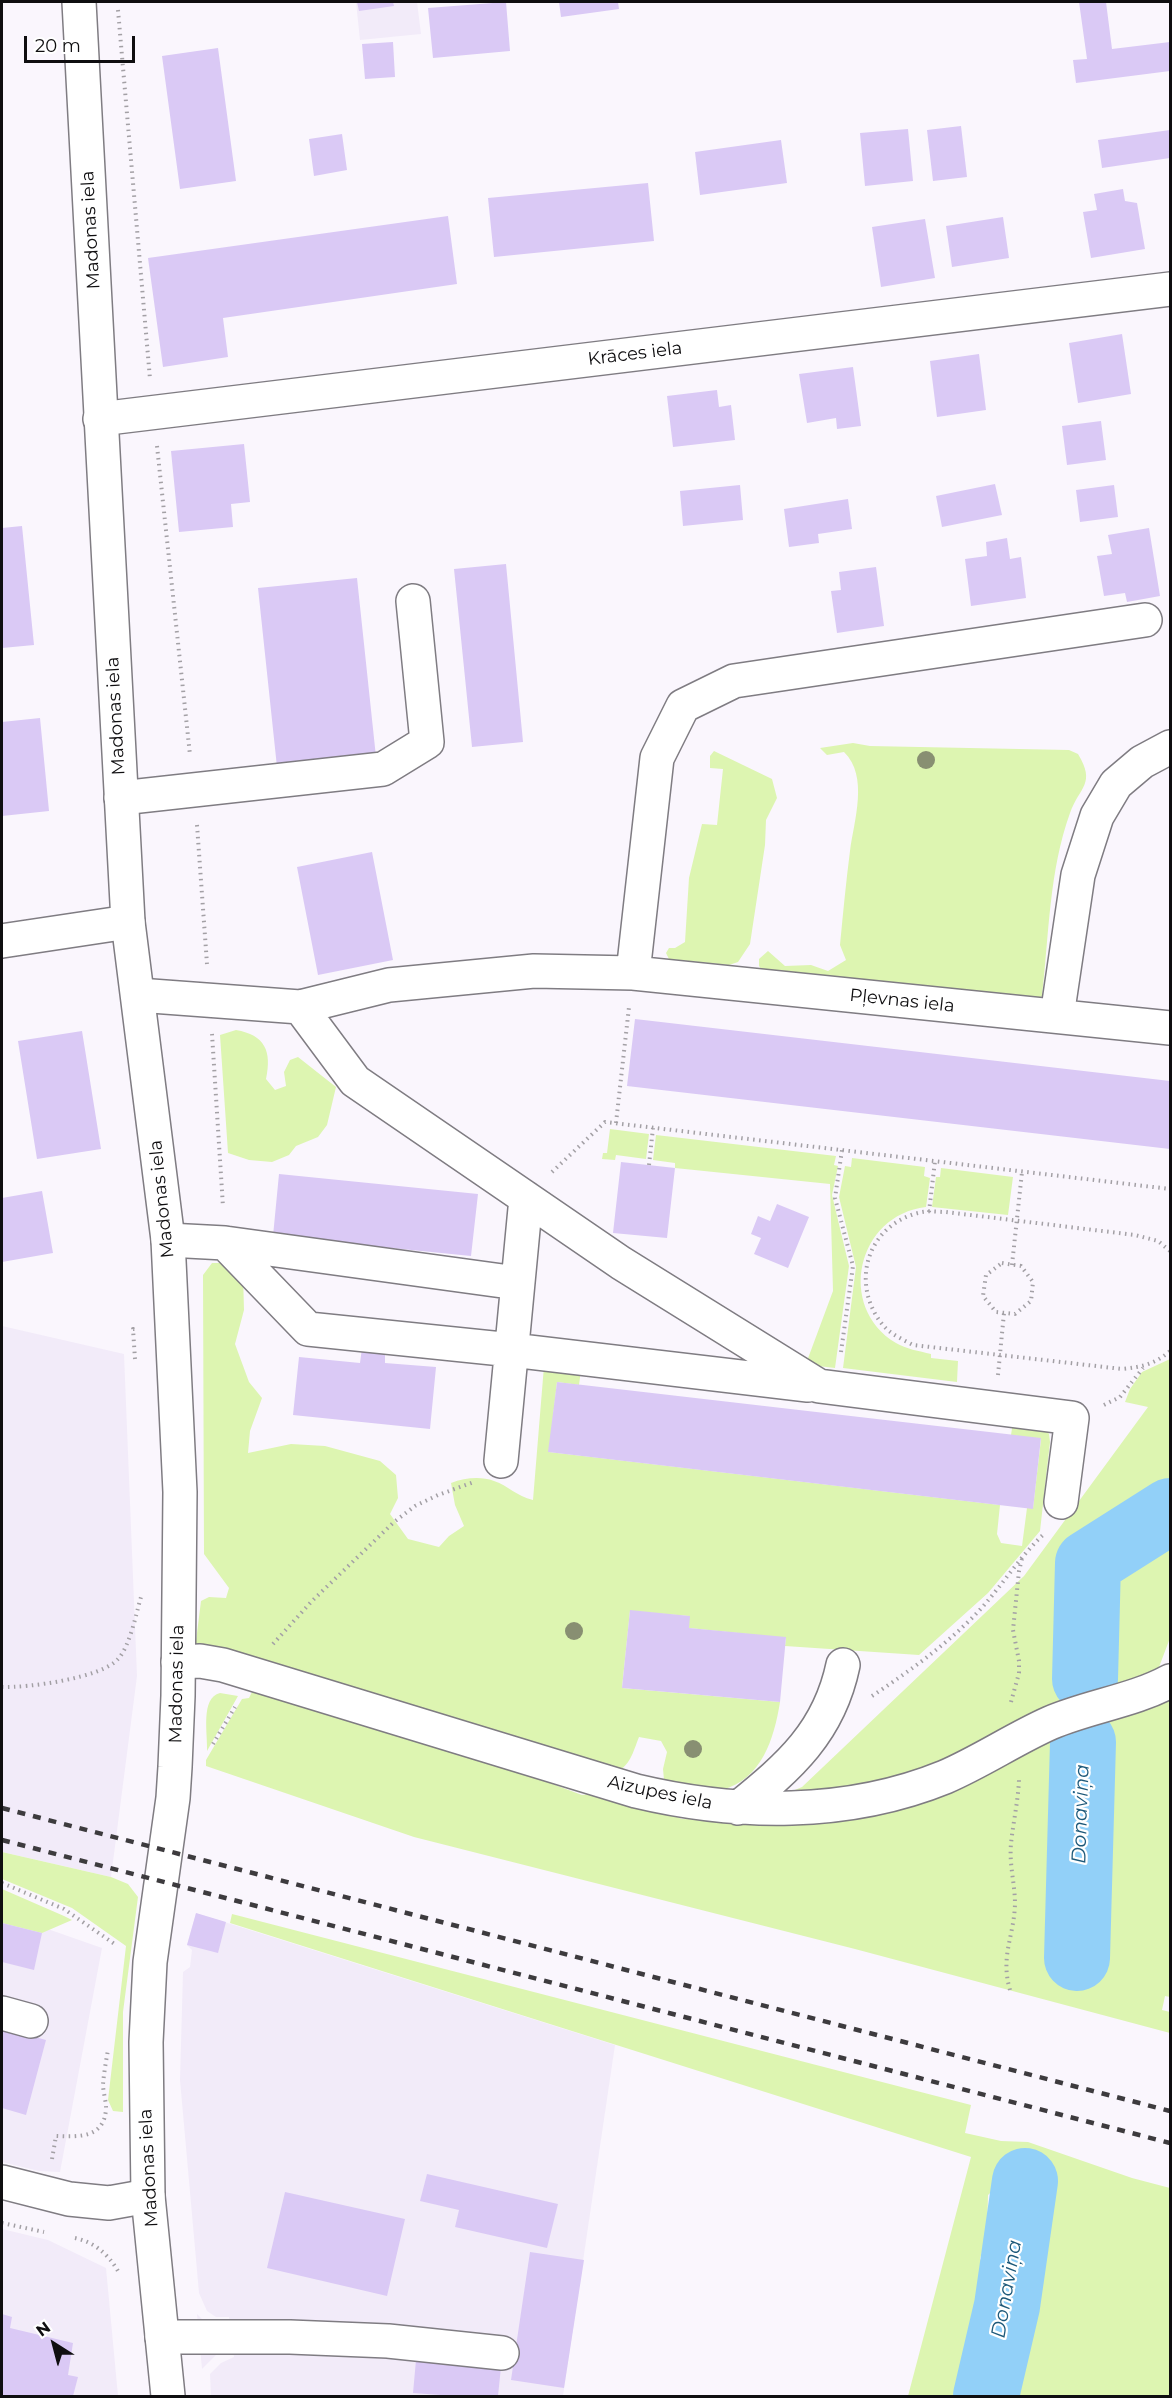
<!DOCTYPE html>
<meta charset="utf-8">
<style>
body{margin:0}
#map{position:relative;width:1172px;height:2398px;overflow:hidden;background:#faf6fd;font-family:Montserrat,sans-serif}
canvas{display:block}
.frame{position:absolute;inset:0;border:3px solid #0f0e10;pointer-events:none}
.north{position:absolute;left:24px;top:2314px;width:60px;height:60px;-webkit-text-stroke:4px #fff;paint-order:stroke;rotate:324deg;font-size:16px;font-weight:700;line-height:24px;text-align:center;color:#0f0e10}
.north::after{content:'';display:block;margin:auto;width:21px;height:27px;background:#0f0e10;clip-path:polygon(50% 0,100% 100%,50% 72%,0 100%)}
.scale{position:absolute;left:24px;top:36px;width:111px;height:27px;box-sizing:border-box;border:3px solid #0f0e10;border-top:0;padding-left:8px;font-size:18px;line-height:21px;white-space:nowrap;color:#0f0e10;-webkit-text-stroke:4px #fff;paint-order:stroke}
</style>
<div id="map">
<canvas width="1172" height="2398"></canvas>
<div class="frame"></div>
<div class="north">N</div>
<div class="scale">20 m</div>
</div>
<script>
const c = document.querySelector('canvas').getContext('2d');
c.lineJoin = 'round';
function fillPath(path, color) {
  c.fillStyle = color;
  c.fill(path, 'evenodd');
}
function trace(path, color, width, dash) {
  c.strokeStyle = color;
  c.lineWidth = width;
  c.lineCap = dash ? 'butt' : 'round';
  c.setLineDash(dash || []);
  c.stroke(path);
}
function label(font, color, halo, rows, align = 'center') {
  c.font = font + ' Montserrat,sans-serif';
  c.lineWidth = 4.5;
  c.setLineDash([]);
  c.textBaseline = 'middle';
  c.strokeStyle = halo;
  c.fillStyle = color;
  for (const [text, x, y, turn = 0] of rows) {
    c.save();
    c.translate(x, y);
    c.rotate((+turn || 0) * Math.PI / 180);
    c.textAlign = isNaN(turn) ? turn : align;
    if (halo) c.strokeText(text, 0, 0);
    c.fillText(text, 0, 0);
    c.restore();
  }
}
fillPath(new Path2D(`
 M356,2h61l4,32 -61,6z
 M2,1326l122,28 13,322 -26,201 -109,-25z
 M2,1913l100,35 -42,224 -21,-1 -37,-9z
 M196,1913l419,132 -52,351h-352l-1,-22 11,-11 13,-6 -1,-9 -13,3 -18,18 -5,-55 9,9 24,3 -1,-9h-13l-9,-6 -8,-18 -19,-213 3,-108 7,-5 2,-17 -5,-5z
 M2,2229l46,11 58,28 12,128h-116z`), '#f2ebf9');
fillPath(new Path2D(`
 M853,743l17,3 199,4 9,4c18,30 2,32 -8,59 -21,58 -21,122 -28,183l-8,7 -271,-32 -4,-5v-7l9,-8 17,15 26,-1 17,6 18,-11 -6,-15c3,-32 6,-63 10,-94 4,-30 19,-75 -6,-99l-17,3 -7,-7z
 M714,751l58,28 5,19 -11,22 -1,25 -15,99 -12,18 -9,3 -60,-6 -3,-6 3,-5h6l10,-6 4,-64 13,-54 15,1 6,-56 -13,-1v-12z
 M236,1030c29,5 36,21 30,49l9,11 11,-4 -2,-14 6,-12 8,-3 38,30 -9,38 -9,12 -22,9 -7,9 -17,7 -23,-2 -21,-7 -8,-118z
 M610,1129l39,5 -3,25 -30,-4 -1,5 -13,-1 1,-6h4z
 M656,1135l180,21 -2,9 4,1 -6,29 17,71 -14,102 -17,-2 -11,-5 26,-70 -3,-107 -155,-16v-5l-22,-3z
 M852,1158l73,9 -1,9 6,2 -4,29c-69,8 -90,100 -30,136 10,6 23,8 35,11v4l27,3 -1,21 -114,-14 13,-101 -17,-70 6,-31 6,1z
 M941,1168l72,9 -5,38 -76,-8 4,-30h4z
 M212,1263h16l15,11 1,36 -9,34 14,38 13,16 -12,33 -2,22 43,-9 34,2 55,15 16,14 2,23 -8,16 18,25 31,8 10,-11 15,-10 -9,-21 -4,-22c14,-5 29,-7 43,-2 15,5 22,15 39,19l11,-134 37,4 -2,15 -22,-3 -8,70 451,53 -3,29 4,9 21,3 5,-38h6l8,-69 -30,-4 2,-13 32,6 4,6 1,8 -10,89 -52,62 -69,62 -134,-9 1,-8 -97,-10v-12l-59,-5 -8,77 158,14c-6,37 -18,77 -58,88 -6,2 -13,5 -18,4 -13,-2 -27,-9 -40,-14l-1,-11 4,-17 -6,-11 -22,-4c-6,15 -9,30 -25,36l-419,-124 6,-48 8,-4 17,1 3,-10 -25,-34 -1,-279z
 M1170,1359v279l-14,37 -224,91 -11,1 -32,18 -99,7 12,-5 222,-211 124,-169 -23,-5 5,-13 12,-17z
 M253,1690l243,73 86,32 19,-2 45,12 36,14 93,2 217,-57 178,-74v307l-5,-1 -3,14 8,2v21l-315,-84 -441,-112 -208,-71v-6l36,-61 7,-1z
 M220,1693l18,3 -31,55c1,-17 -7,-53 13,-58z
 M2,1852l109,25 17,7 10,13 -15,115v100l-10,-1 -5,-11 18,-154 -54,-38 -70,-29z
 M2,1889l62,27 8,4 -30,13 -40,-10z
 M232,1914l739,191 -6,28 36,8 27,1 104,36 38,10v208h-162l7,-56 -3,-25 3,-25 28,-63 3,-20 -9,-28 -25,-6 -24,22 -1,39 -7,25c21,21 19,57 15,84 -4,19 -14,34 -11,53h-76l63,-239 -741,-234z`), '#ddf5b1');
trace(new Path2D(`
 M1085,1679l3,-116 82,-52
 M1077,1958l6,-216
 M986,2396l21,-90 18,-125`), '#92d0f8', 66);
fillPath(new Path2D(`
 M357,2h36l1,4 -35,5z
 M506,2l4,49 -77,7 -5,-50z
 M559,2h59l1,7 -58,8z
 M1079,2h27l6,47 58,-7v29l-94,12 -3,-23 14,-1z
 M393,42l2,35 -30,2 -3,-35z
 M218,48l18,133 -56,8 -18,-133z
 M961,126l6,51 -34,4 -6,-51z
 M908,129l5,52 -48,5 -5,-53z
 M1170,130v28l-68,10 -4,-28z
 M342,134l5,36 -33,6 -5,-37z
 M781,140l6,43 -87,12 -5,-43z
 M648,183l6,58 -160,16 -6,-59z
 M1123,189l2,12 12,2 8,46 -54,9 -8,-46 14,-2 -3,-16z
 M448,216l9,68 -234,34 5,39 -65,10 -15,-109z
 M1003,217l6,41 -57,9 -6,-41z
 M925,219l10,59 -54,9 -9,-60z
 M1122,334l9,60 -53,9 -9,-60z
 M979,354l7,56 -49,7 -7,-56z
 M853,367l8,59 -24,3 -1,-11 -29,5 -8,-49z
 M717,390l2,17 12,-2 4,35 -62,7 -6,-51z
 M1101,421l5,39 -39,5 -5,-39z
 M244,444l6,58 -19,2 2,23 -54,5 -8,-81z
 M995,484l7,31 -60,12 -6,-31z
 M740,485l3,35 -60,6 -3,-35z
 M1114,485l4,32 -38,5 -4,-32z
 M848,499l4,30 -34,5 1,9 -30,4 -5,-38z
 M22,526l12,119 -32,3v-120z
 M1149,528l11,68 -33,6 -2,-9 -21,3 -7,-40 15,-2 -4,-19z
 M1007,538l3,21 11,-2 5,41 -55,8 -6,-47 22,-3 -1,-14z
 M506,564l17,178 -51,5 -18,-178z
 M876,567l8,59 -47,7 -6,-42 10,-1 -2,-18z
 M357,578l19,179 -99,10 -19,-179z
 M40,718l9,93 -47,5v-94z
 M372,852l21,108 -75,15 -21,-108z
 M635,1019l535,62v68l-543,-63z
 M82,1031l19,118 -64,10 -19,-118z
 M621,1162l54,6 -8,70 -54,-5z
 M279,1174l199,20 -7,62 -198,-20z
 M42,1191l11,62 -51,9v-64z
 M777,1204l32,13 -21,51 -34,-14 7,-16 -10,-4 7,-18 12,5z
 M362,1348l23,2v13l51,4 -6,62 -137,-14 6,-58 61,6z
 M557,1382l484,56 -8,71 -485,-57z
 M630,1610l60,6 -1,12 97,9 -6,65 -158,-14z
 M196,1913l30,9 -8,31 -31,-8z
 M2,1923l40,10 -8,37 -32,-8z
 M2,2028l44,12 -20,75 -24,-7z
 M427,2174l131,30 -11,44 -92,-21 4,-17 -39,-9z
 M285,2192l120,27 -18,77 -120,-28z
 M530,2252l54,8 -20,128 -53,-8z
 M2,2314l10,3 -2,11 63,15 -5,32 10,2 -5,19h-71z
 M416,2360l85,7 -3,29h-44l-41,-3z`), '#dac9f5');
const minor = new Path2D(`
 M100,419l1070,-130
 M121,798l262,-29 44,-27 -14,-141
 M2,941l126,-19
 M633,973l24,-215 26,-52 51,-25 411,-61
 M138,995l162,12 89,-22 145,-14 99,2 537,55
 M300,1007l55,74 266,182 198,123 253,32 -11,84
 M1057,1016l21,-141 19,-59 19,-32 26,-22 28,-15
 M168,1240l57,3
 M517,1283l-292,-40 83,86 204,21 296,35
 M501,1461l25,-263
 M178,1662l22,-1 23,4 413,126c101,24 211,26 309,-14 37,-16 69,-38 105,-54 40,-17 83,-22 120,-42
 M738,1808c52,-42 91,-76 105,-143
 M2,2013l29,8
 M2,2182l67,17 40,4 39,-7
 M162,2337h128l98,4 114,12`);
const major = new Path2D(`
 M79,2l49,920 40,318 12,252 -2,204 -3,71 -2,31 -23,164 -4,80 2,154 20,200`);
trace(minor, '#7f7c82', 36);
trace(major, '#7f7c82', 36);
trace(new Path2D(`
 M118,10l32,369
 M157,446l33,309
 M197,825l10,139
 M212,1034l11,173
 M616,1123l13,-116
 M649,1165l4,-37
 M552,1172l53,-50 565,67
 M929,1212l6,-51
 M1170,1251l-12,-10 -23,-6 -189,-23c-9,0 -19,-2 -28,1 -51,13 -68,70 -36,111 8,10 20,15 31,21l209,24c20,-2 33,-5 48,-18
 M1002,1263l19,3 12,16 -2,19 -16,13 -19,-2 -13,-16 3,-21z
 M1012,1265l10,-93
 M841,1352l12,-86 -18,-68 7,-48
 M135,1359l-2,-30h4
 M998,1375l6,-62
 M1104,1405l16,-8 23,-29
 M273,1644l39,-43 82,-79 21,-16 23,-11 36,-13
 M2,1687c25,1 100,-9 116,-28 12,-13 18,-45 23,-62
 M872,1696c36,-24 70,-48 101,-79 26,-26 45,-59 71,-83
 M1011,1702l8,-29v-12l-6,-31 6,-59 3,-12
 M213,1744l22,-37
 M2,1883l62,26 52,36
 M1010,1990c-10,-34 4,-53 5,-86 0,-20 -6,-40 -4,-60 2,-21 7,-42 8,-64
 M52,2159l4,-23c23,1 49,2 50,-28 0,-8 -3,-16 -3,-24 1,-11 3,-23 5,-34
 M2,2223l42,9
 M75,2238c19,4 33,16 43,33`), '#a3a0a5', 4, [1.5, 4.5]);
trace(minor, '#fff', 33);
trace(major, '#fff', 33);
trace(new Path2D(`
 M2,1808l1168,303
 M2,1840l1168,303`), '#3d3b3e', 4.5, [8, 8]);
c.fillStyle = '#888f72';
for (const [x, y] of [
 [926,760],
 [574,1631],
 [693,1749]
]) {
  c.beginPath();
  c.arc(x, y, 9, 0, 2 * Math.PI);
  c.fill();
}
label('18px', '#0f0e10', '#fff', [
 ["Madonas iela",91,230,-93],
 ["Krāces iela",635,354,-7],
 ["Madonas iela",116,716,-93],
 ["Pļevnas iela",902,1001,6],
 ["Madonas iela",162,1199,-96],
 ["Madonas iela",177,1684,-89],
 ["Aizupes iela",660,1793,12],
 ["Madonas iela",149,2168,-93]
]);
label('italic 20px', '#1d597a', '#fff', [
 ["Donaviņa",1081,1814,-88],
 ["Donaviņa",1007,2289,-80]
]);
</script>
